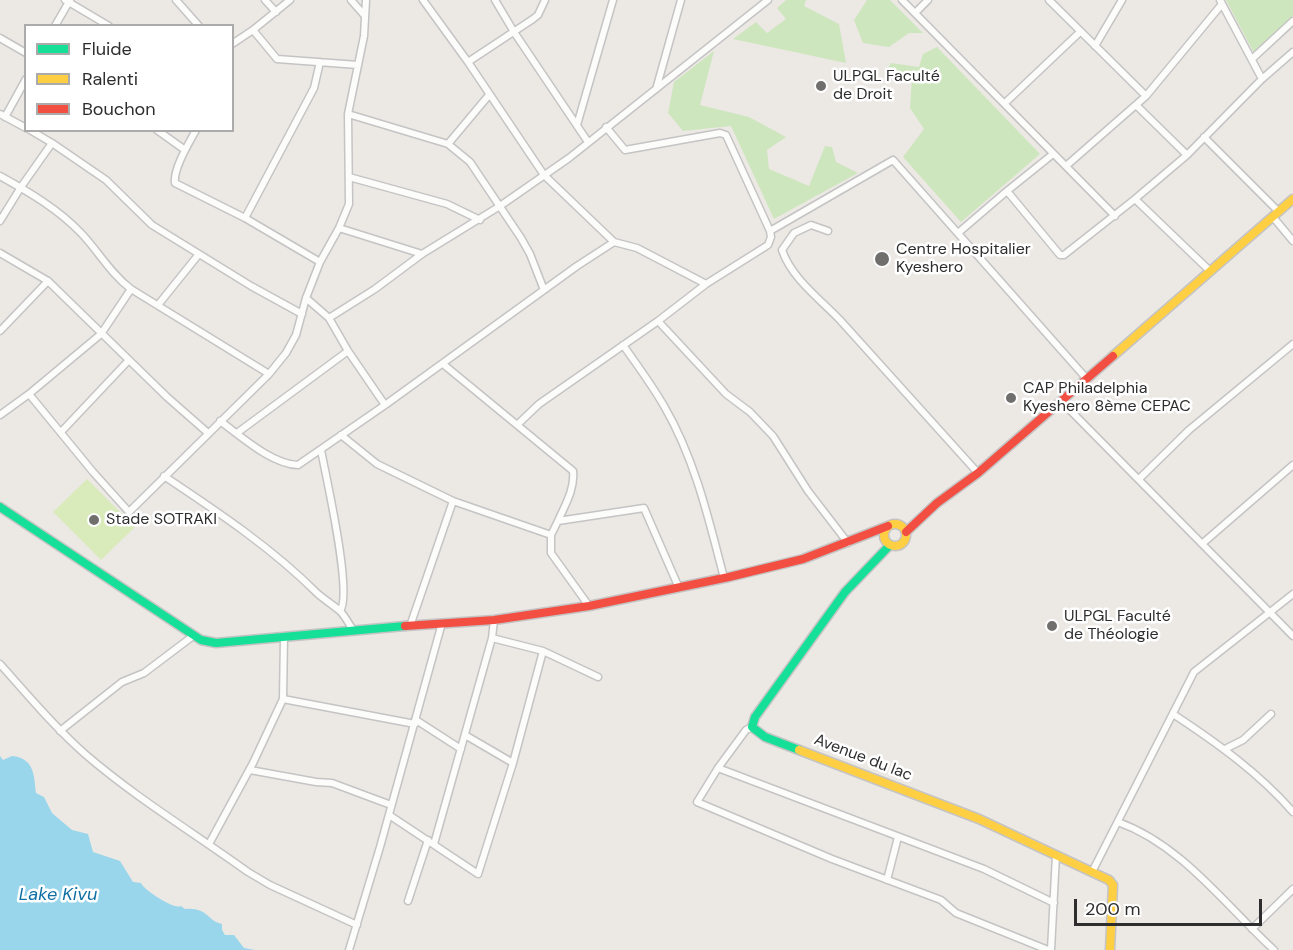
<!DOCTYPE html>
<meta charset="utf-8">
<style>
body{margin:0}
#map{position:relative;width:1293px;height:950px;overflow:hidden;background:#ece8e4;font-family:"DM Sans",sans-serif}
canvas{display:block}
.legend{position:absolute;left:24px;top:24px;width:210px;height:108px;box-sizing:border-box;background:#fff;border:2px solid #ababab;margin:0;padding:8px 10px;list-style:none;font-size:18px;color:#2e2e2e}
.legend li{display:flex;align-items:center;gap:12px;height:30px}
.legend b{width:30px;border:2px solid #ababab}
.scale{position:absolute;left:1074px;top:899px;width:188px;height:27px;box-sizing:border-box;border:3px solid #2e2e2e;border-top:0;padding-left:8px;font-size:18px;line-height:21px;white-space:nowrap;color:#2e2e2e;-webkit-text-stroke:4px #fff;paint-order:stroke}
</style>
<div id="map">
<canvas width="1293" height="950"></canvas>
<ul class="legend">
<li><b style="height:8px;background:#16e098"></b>Fluide</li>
<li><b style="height:8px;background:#ffcf43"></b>Ralenti</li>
<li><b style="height:8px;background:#f24e42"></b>Bouchon</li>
</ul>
<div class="scale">200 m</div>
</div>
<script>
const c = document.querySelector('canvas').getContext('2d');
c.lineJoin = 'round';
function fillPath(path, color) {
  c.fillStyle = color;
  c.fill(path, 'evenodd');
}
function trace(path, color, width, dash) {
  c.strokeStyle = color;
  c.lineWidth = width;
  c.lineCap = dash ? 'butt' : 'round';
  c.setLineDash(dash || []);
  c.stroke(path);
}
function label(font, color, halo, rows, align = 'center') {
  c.font = font + ' "DM Sans",sans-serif';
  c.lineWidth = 5;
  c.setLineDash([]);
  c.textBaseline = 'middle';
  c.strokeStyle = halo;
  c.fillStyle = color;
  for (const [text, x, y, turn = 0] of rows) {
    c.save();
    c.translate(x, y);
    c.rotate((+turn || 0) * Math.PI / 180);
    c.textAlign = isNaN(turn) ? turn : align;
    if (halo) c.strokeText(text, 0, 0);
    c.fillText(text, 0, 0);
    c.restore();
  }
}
fillPath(new Path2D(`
 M786,0h20l-2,6 35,18 7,39 -113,-24 23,-17 11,11 19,-14 -9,-11z
 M867,0h23l33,33h-14l-20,14 -26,-4 -9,-23z
 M1226,0h67v16l-39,37z
 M937,47l103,107 -79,68 -58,-65 21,-28 -14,-21 2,-30 -28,-4 7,-11 28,4 4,-13z
 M714,51l-14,54 49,12 37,20 -19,13 2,19 40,17 16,-40 7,1 4,15 22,11 -84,46 -43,-93 -48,5 -15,-18 6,-31z`), '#cee6be');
fillPath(new Path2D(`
 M87,479l48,48 -34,33 -48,-48z`), '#d9eabb');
fillPath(new Path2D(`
 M0,756l3,4 9,-4c23,2 22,21 24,37l8,4 8,16 20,17 16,4 5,18 27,9 13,21 8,1c3,7 26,21 34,23 10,2 2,-3 10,3 23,-2 22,12 37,15v6l3,5h9l10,13 11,2h-255z`), '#99d6ec');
const street = new Path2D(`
 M65,0l44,26
 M176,0l23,26
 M265,0l11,12
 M351,0l14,16
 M423,0l45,62 76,113 70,67 23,6 69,36
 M495,0l19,32 74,110
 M902,0l213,216
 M1049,0l97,96
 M1220,0l42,79
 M915,13l13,-13
 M55,26l15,-26
 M253,30l24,29 81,6
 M0,38l26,15
 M232,44l21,-14 37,-30
 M1095,46l27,-46
 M1252,59l41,-38
 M468,62l65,-43 5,-4 7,-15
 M657,86l24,-86
 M1005,103l75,-71
 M1136,105l51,50
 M0,114l26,14
 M348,114l100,30 22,18 51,76 9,16 14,36
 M5,117l21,-38
 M577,125l36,-125
 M606,127l19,23 95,-17 6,2 44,96
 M30,130l22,13 54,37 46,45 99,61 51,28
 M157,130l28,20
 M196,130c-7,13 -23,39 -21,53l70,35 75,44
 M1204,137l75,75
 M448,144l41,-49
 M1066,166l80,-70 76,-92
 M0,176c29,16 58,33 81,57 18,19 29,40 50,56l138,85
 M349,177l98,27 33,16
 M1007,191l53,64h4l71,-56 52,-44 75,-76 31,-27
 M1135,199l76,73
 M1273,217l20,24
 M245,218l69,-130 6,-26
 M0,221l21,-34 31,-44
 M339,228l83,26
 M828,231l-17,-6 -17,8 -12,17c10,29 38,49 58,70 46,51 92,102 138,153
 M958,233l49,-42 46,-37
 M0,253l48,28 119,116 41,36
 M306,298l23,20 19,33 37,54
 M158,305l41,-51
 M329,318l46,-29 47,-35 78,-48 69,-48 199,-158
 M658,321l68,73 24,18 23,24 35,55 40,52
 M0,331l48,-50
 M623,345c14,20 29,40 41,61 31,53 45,114 60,172
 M443,364l130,107c2,18 -8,34 -15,50
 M29,394l64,78 36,40 140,-138 17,-21 10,-18 10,-37 14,-36 19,-34 10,-24 -1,-90 16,-78 2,-36
 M1061,401l232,235
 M0,415l29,-21 72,-60 30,-45
 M220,421c21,15 51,43 78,44l87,-60 192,-139 37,-24
 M517,425l22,-21 119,-83 48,-37 62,-39 3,-8 -1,-6 123,-71 193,218
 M61,432l68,-72
 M237,433l111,-82
 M341,435l36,29 76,37 98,34
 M321,450c5,27 32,144 19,161
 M164,476c54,36 108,72 154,118 7,6 15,11 22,17 5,5 9,13 13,19
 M1139,479l50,-49 104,-86
 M1203,543l90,-78
 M589,606l-38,-53v-18l7,-14 86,-13 35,80
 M410,626l43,-125
 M492,638l51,13 55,26
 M0,664c27,30 54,63 85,90 51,44 109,79 163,118l22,13 87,40
 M283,699l132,25
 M1173,714c44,29 86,59 120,98
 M416,720l45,29
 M752,727l-6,3 -28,38 -21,34 135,57 109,41 15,13 92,37
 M60,731l62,-49 22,-9 49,-37
 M465,735l48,28
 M1225,749l18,-9 28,-26
 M718,768l266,101 70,34
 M250,770l66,12 16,1 59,22
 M389,815l89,59 35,-111 30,-112
 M1118,822c64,23 107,83 156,128
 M209,844l44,-81 30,-64 1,-62
 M434,844l58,-206 2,-18
 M1092,872l102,-200 99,-78
 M887,880l11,-43
 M408,901l20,-61
 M1252,929l41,-40
 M349,950l31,-103 62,-224
 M1051,950l5,-95`);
const fast = new Path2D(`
 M0,507l201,133 15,3 189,-17
 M799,750l-34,-13 -13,-10 3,-10 90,-125 45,-47`);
const slow = new Path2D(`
 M1113,356l180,-157
 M884 535a11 11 0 1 1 22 0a11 11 0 1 1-22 0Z
 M799,750l180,69 130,61 4,5 -3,65`);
const jam = new Path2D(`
 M906,532l31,-29 41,-30 135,-117
 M405,626l89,-6 95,-14 140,-29 74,-18 85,-33`);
trace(street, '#c5c4c5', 9);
trace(fast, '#c5c4c5', 11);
trace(slow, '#c5c4c5', 11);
trace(jam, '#c5c4c5', 11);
trace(street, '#fcfcfb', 6);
trace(fast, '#16e098', 8);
trace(slow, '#ffcf43', 8);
trace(jam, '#f24e42', 8);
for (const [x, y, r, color] of [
 [821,86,6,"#706f6e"],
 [882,259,8,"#706f6e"],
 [1011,398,6,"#706f6e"],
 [94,520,6,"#706f6e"],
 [1052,626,6,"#706f6e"]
]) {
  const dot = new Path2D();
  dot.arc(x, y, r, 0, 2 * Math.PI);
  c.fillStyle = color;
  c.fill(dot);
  trace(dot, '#fff', 2);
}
label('16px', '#2e2e2e', '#fff', [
 ["ULPGL Faculté",833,77],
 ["de Droit",833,95],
 ["Centre Hospitalier",896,250],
 ["Kyeshero",896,268],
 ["CAP Philadelphia",1023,389],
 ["Kyeshero 8ème CEPAC",1023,407],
 ["Stade SOTRAKI",106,520],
 ["ULPGL Faculté",1064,617],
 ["de Théologie",1064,635]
], 'left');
label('16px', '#2e2e2e', '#fff', [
 ["Avenue du lac",863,758,21]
]);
label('italic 18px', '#0d6fa3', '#fff', [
 ["Lake Kivu",58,895]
]);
</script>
